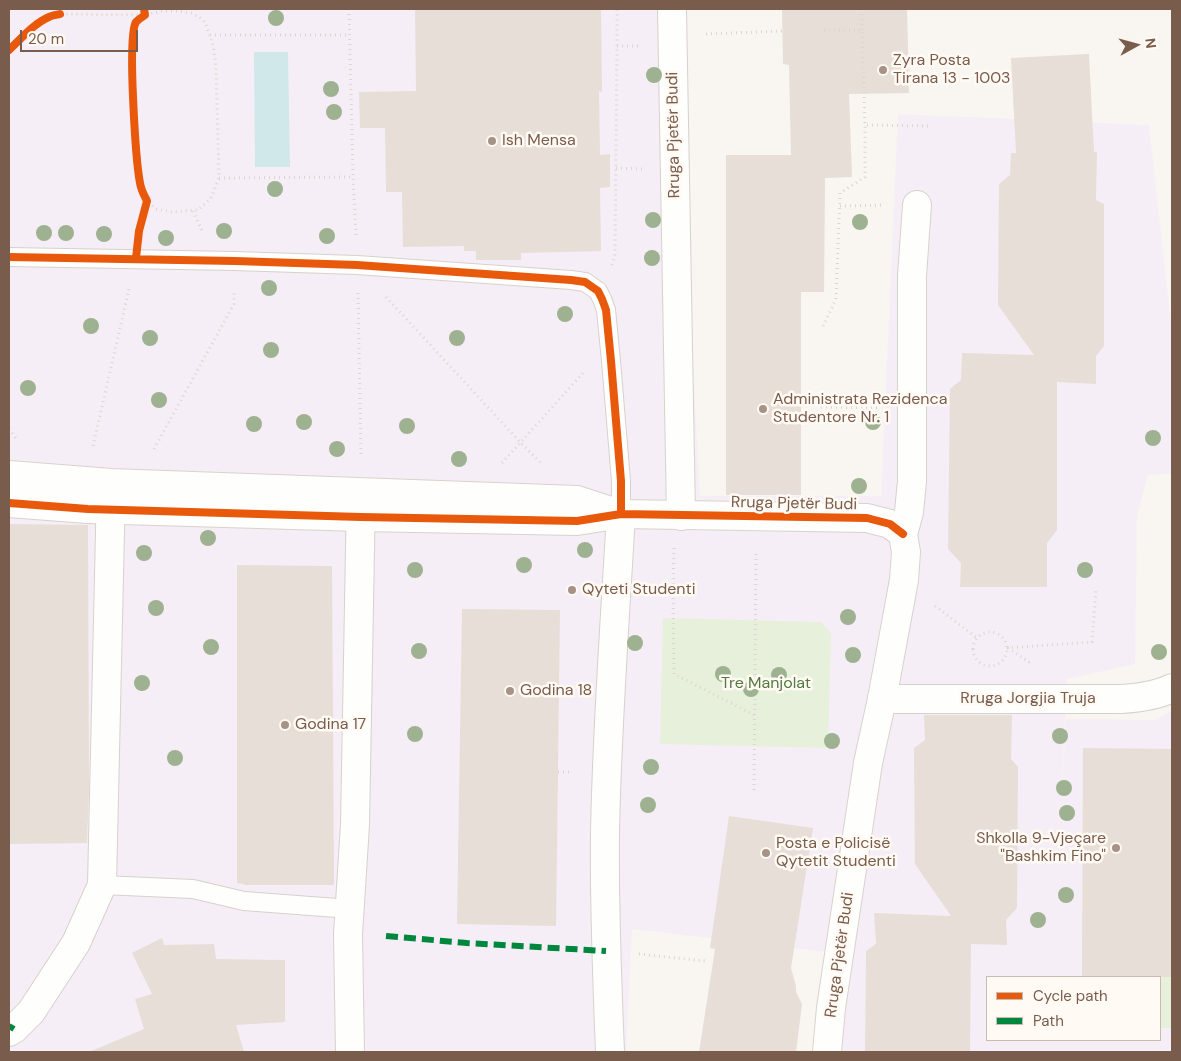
<!DOCTYPE html>
<meta charset="utf-8">
<style>
body{margin:0}
#map{position:relative;width:1181px;height:1061px;overflow:hidden;background:#f9f5f0;font-family:"DM Sans",sans-serif}
canvas{display:block}
.frame{position:absolute;inset:0;border:10px solid #7a5c4d;pointer-events:none}
.legend{position:absolute;left:986px;top:976px;width:175px;height:65px;box-sizing:border-box;background:#fffaf3;border:1px solid #cabbb1;margin:0;padding:6px 9px;list-style:none;font-size:15px;color:#7a5c4d}
.legend li{display:flex;align-items:center;gap:10px;height:25px}
.legend b{width:25px;border:1px solid #cabbb1}
.north{position:absolute;left:1111px;top:20px;width:50px;height:50px;-webkit-text-stroke:4px #fffaf3;paint-order:stroke;rotate:83deg;font-size:14px;font-weight:700;line-height:20px;text-align:center;color:#7a5c4d}
.north::after{content:'';display:block;margin:auto;width:18px;height:22px;background:#7a5c4d;clip-path:polygon(50% 0,100% 100%,50% 72%,0 100%)}
.scale{position:absolute;left:20px;top:30px;width:118px;height:22px;box-sizing:border-box;border:2px solid #7a5c4d;border-top:0;padding-left:6px;font-size:15px;line-height:18px;white-space:nowrap;color:#7a5c4d;-webkit-text-stroke:4px #fffaf3;paint-order:stroke}
</style>
<div id="map">
<canvas width="1181" height="1061"></canvas>
<div class="frame"></div>
<ul class="legend">
<li><b style="height:6px;background:#e8590c"></b>Cycle path</li>
<li><b style="height:6px;background:#00873e"></b>Path</li>
</ul>
<div class="north">N</div>
<div class="scale">20 m</div>
</div>
<script>
const c = document.querySelector('canvas').getContext('2d');
c.lineJoin = 'round';
function fillPath(path, color) {
  c.fillStyle = color;
  c.fill(path, 'evenodd');
}
function trace(path, color, width, dash) {
  c.strokeStyle = color;
  c.lineWidth = width;
  c.lineCap = dash ? 'butt' : 'round';
  c.setLineDash(dash || []);
  c.stroke(path);
}
function label(font, color, halo, rows, align = 'center') {
  c.font = font + ' "DM Sans",sans-serif';
  c.lineWidth = 5;
  c.setLineDash([]);
  c.textBaseline = 'middle';
  c.strokeStyle = halo;
  c.fillStyle = color;
  for (const [text, x, y, turn = 0] of rows) {
    c.save();
    c.translate(x, y);
    c.rotate((+turn || 0) * Math.PI / 180);
    c.textAlign = isNaN(turn) ? turn : align;
    if (halo) c.strokeText(text, 0, 0);
    c.fillText(text, 0, 0);
    c.restore();
  }
}
fillPath(new Path2D(`
 M9,9h664l27,487h181l17,-382 251,11 23,208v140l-24,2 -11,40 -2,149 -68,15 -7,145 6,-105 89,1 17,-9v341h-356l10,-100 -194,-23 -6,123h-617zM987,977h173v63h-173z`), '#f6eef6');
fillPath(new Path2D(`
 M663,618l158,4 10,11 -3,115 -168,-4z
 M1095,952l77,1v75h-12v-51h-65z`), '#e7f0db');
fillPath(new Path2D(`
 M254,52h34l2,115h-35z`), '#d0e8ea');
fillPath(new Path2D(`
 M415,9h186l1,83 -3,-1 1,64 10,-1v33l-10,1 1,63 -80,2v7h-45v-9h-12v-5l-61,1 -1,-55h-16l-1,-64h-25l-1,-36 57,-1z
 M782,9h125l2,84 -60,1 3,83 -27,1 -1,114h-23v203h-75v-340h65l-2,-90 -6,-1z
 M1089,54l5,98h3l-1,48 8,4v142l-8,10v28l-39,-2v148l-10,13v44h-87l1,-24 -13,-14 2,-160 11,-9 1,-27 72,2 -36,-50 1,-121 11,-9 1,-22h5l-5,-95z
 M9,524l79,1 1,263 -2,55 -78,1z
 M237,565l95,1 2,319h-90v-1l-7,-1z
 M462,609l98,1 -4,316 -99,-2z
 M924,715h88l-1,44 7,8 -1,141 -11,12 1,25 -36,-1 -1,108h-105l1,-101 10,-7 -2,-31 77,3 -36,-52 -1,-116 11,-8z
 M1083,748l89,1v228h-90z
 M729,816l84,12 -22,140 5,18v6l6,12 -6,48h-97l16,-103 -5,-1z
 M162,938l2,7 50,-1 2,15 69,1v62l-49,3 8,27h-155l55,-23 -9,-30 17,-5 -20,-41z`), '#e6ded7');
const lane = new Path2D(`
 M9,257l226,4 122,4 214,15 14,2 13,9 4,8 4,11 5,51 10,120v33
 M102,885l91,4 51,12 106,8`);
const street = new Path2D(`
 M672,9l9,507
 M903,534l6,-22 3,-31v-205l5,-71
 M882,699h239c18,-1 35,-3 51,-11
 M9,1032l5,-3 17,-17 45,-69 26,-58 9,-398
 M350,1052l-2,-118 7,-109 6,-331
 M610,1052c-3,-73 -6,-146 -5,-220 2,-106 10,-212 16,-318`);
const secondary = new Path2D(`
 M9,475l102,8 466,17 40,13
 M9,503l79,6 273,8 216,4 44,-7 246,4 23,6 13,10 3,18 -2,28 -22,119 -14,64 -37,245 -4,44`);
trace(lane, '#d7d1cb', 20);
trace(street, '#d7d1cb', 30);
trace(secondary, '#d9d2cb', 30);
trace(new Path2D(`
 M60,9v5
 M144,9l1,6
 M349,9l4,168 3,60
 M861,9l1,21
 M824,30h38l3,95 64,1
 M706,34l77,-3
 M210,35h139
 M617,46h23
 M9,50c12,-11 24,-26 40,-33 3,-2 8,-2 11,-3l85,1 18,-4h16l12,2 9,5 5,4 8,23 3,21 3,112 -8,20 -13,12 -26,2 -16,-3 -9,-8
 M616,168l26,1
 M219,178l134,-1
 M840,206l43,-1
 M193,211l9,20
 M139,231l8,-30 -7,-15 -3,-23 -5,-112 2,-20 2,-9 8,-7
 M612,265l3,-11 2,-208v-37
 M358,293l3,164
 M386,297l135,146 21,21
 M823,326l13,-27 4,-106 25,-16v-52
 M821,407l58,1
 M9,429l9,12
 M93,446l36,-157
 M154,449l80,-145v-13
 M502,463l81,-90
 M674,548l-1,42 1,84 80,41
 M935,606l42,32
 M973 649a17 17 0 1 1 34 0a17 17 0 1 1-34 0Z
 M1007,648l85,-6 4,-53
 M1008,648l24,16
 M558,772h14
 M754,790l2,-240
 M639,954l66,7`), '#dcd5d0', 3, [1, 4]);
trace(lane, '#fefefd', 18);
trace(street, '#fefefd', 28);
trace(secondary, '#fefefd', 28);
trace(new Path2D(`
 M386,936l81,7 139,8
 M9,1026l5,3`), '#00873e', 6, [12, 6]);
trace(new Path2D(`
 M9,50c12,-11 24,-26 40,-33 3,-2 8,-2 11,-3
 M9,257l226,4 122,4 214,15 14,2 13,9 4,8 4,11 5,51 10,120v33
 M136,258l3,-27 8,-30c-3,-6 -6,-11 -7,-18 -4,-21 -13,-147 -4,-161 2,-2 6,-5 9,-7l-1,-6
 M9,503l79,6 273,8 216,4 44,-7 246,4 23,6 13,10`), '#e8590c', 8);
c.fillStyle = '#9eb190';
for (const [x, y] of [
 [276,18],
 [654,75],
 [331,89],
 [334,112],
 [275,189],
 [653,220],
 [860,222],
 [224,231],
 [44,233],
 [66,233],
 [104,234],
 [327,236],
 [166,238],
 [652,258],
 [269,288],
 [565,314],
 [91,326],
 [150,338],
 [457,338],
 [271,350],
 [28,388],
 [159,400],
 [304,422],
 [873,422],
 [254,424],
 [407,426],
 [1153,438],
 [337,449],
 [459,459],
 [859,486],
 [208,538],
 [585,550],
 [144,553],
 [524,565],
 [415,570],
 [1085,570],
 [156,608],
 [848,617],
 [635,643],
 [211,647],
 [419,651],
 [1159,652],
 [853,655],
 [723,674],
 [779,675],
 [142,683],
 [751,689],
 [415,734],
 [1060,736],
 [832,741],
 [175,758],
 [651,767],
 [1064,788],
 [648,805],
 [1067,813],
 [1066,895],
 [1038,920]
]) {
  c.beginPath();
  c.arc(x, y, 8, 0, 2 * Math.PI);
  c.fill();
}
for (const [x, y, r, color] of [
 [883,70,5,"#a69286"],
 [492,141,5,"#a69286"],
 [763,409,5,"#a69286"],
 [572,590,5,"#a69286"],
 [510,691,5,"#a69286"],
 [285,725,5,"#a69286"],
 [1116,848,5,"#a69286"],
 [766,853,5,"#a69286"]
]) {
  const dot = new Path2D();
  dot.arc(x, y, r, 0, 2 * Math.PI);
  c.fillStyle = color;
  c.fill(dot);
  trace(dot, '#fffaf3', 2);
}
label('16px', '#7a5c4d', '#fffaf3', [
 ["Zyra Posta",893,61],
 ["Tirana 13 - 1003",893,79],
 ["Ish Mensa",502,141],
 ["Administrata Rezidenca",773,400],
 ["Studentore Nr. 1",773,418],
 ["Qyteti Studenti",582,590],
 ["Godina 18",520,691],
 ["Godina 17",295,725],
 ["Shkolla 9-Vjeçare",1106,839,"right"],
 ["\"Bashkim Fino\"",1106,857,"right"],
 ["Posta e Policisë",776,844],
 ["Qytetit Studenti",776,862]
], 'left');
label('16px', '#7a5c4d', '#fffaf3', [
 ["Rruga Pjetër Budi",674,135,-91],
 ["Rruga Pjetër Budi",794,504,1],
 ["Rruga Jorgjia Truja",1028,699],
 ["Rruga Pjetër Budi",840,955,-82]
]);
label('16px', '#537a41', '#fffaf3', [
 ["Tre Manjolat",766,684]
]);
</script>
